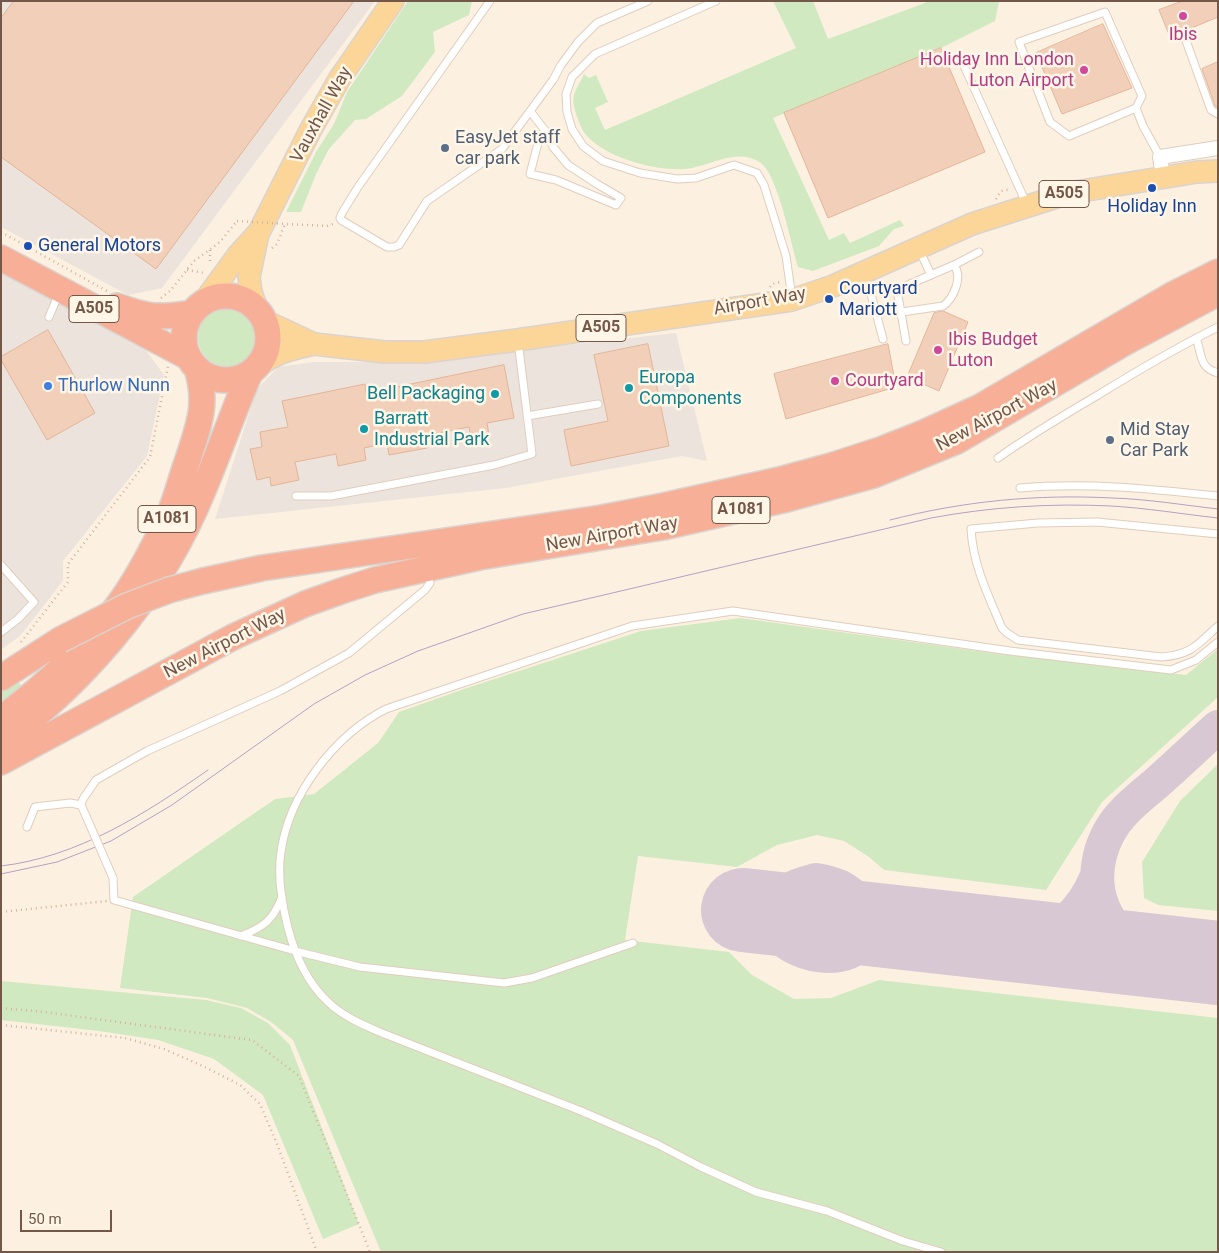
<!DOCTYPE html>
<style>
body{margin:0}
#map{position:relative;width:1219px;height:1253px;overflow:hidden;background:#fcf1e1;font-family:Roboto,sans-serif}
canvas{display:block}
.frame{position:absolute;inset:0;border:2px solid #735748;pointer-events:none}
.scale{position:absolute;left:20px;top:1210px;width:92px;height:22px;box-sizing:border-box;border:2px solid #735748;border-top:0;padding-left:6px;font-size:15px;line-height:18px;white-space:nowrap;color:#735748;-webkit-text-stroke:4px #fff6e7;paint-order:stroke}
</style>
<div id="map">
<canvas width="1219" height="1253"></canvas>
<div class="frame"></div>
<div class="scale">50 m</div>
</div>
<script>
const c = document.querySelector('canvas').getContext('2d');
c.lineJoin = 'round';
function fillPath(path, color) {
  c.fillStyle = color;
  c.fill(path, 'evenodd');
}
function trace(path, color, width, dash) {
  c.strokeStyle = color;
  c.lineWidth = width;
  c.lineCap = dash ? 'butt' : 'round';
  c.setLineDash(dash || []);
  c.stroke(path);
}
function label(font, color, halo, rows, align = 'center') {
  c.font = font + ' Roboto,sans-serif';
  c.lineWidth = 5;
  c.setLineDash([]);
  c.textBaseline = 'middle';
  c.strokeStyle = halo;
  c.fillStyle = color;
  for (const [text, x, y, turn = 0] of rows) {
    c.save();
    c.translate(x, y);
    c.rotate((+turn || 0) * Math.PI / 180);
    c.textAlign = isNaN(turn) ? turn : align;
    if (halo) c.strokeText(text, 0, 0);
    c.fillText(text, 0, 0);
    c.restore();
  }
}
fillPath(new Path2D(`
 M1,1h374l-213,287 -34,7 -127,-68z
 M1,269l141,76 22,30 -17,81 -84,105v20l-43,55 -19,14z
 M676,333l31,128 -25,-5 -176,32 -291,31 42,-130 21,-22 37,-5h73l105,-9z`), '#ebe3dc');
fillPath(new Path2D(`
 M408,1h64l-3,14 -36,17 2,20 -33,44 -36,23 -11,1 -26,29 -13,25 -15,38h-15l30,-60 18,-28 13,-32z
 M773,1h40l15,38 102,-38h69l-4,20 -54,27 -168,70 56,122 15,-7 6,10 50,-23 4,6 -10,3 -15,17 -66,25 -15,-4c-7,-23 -20,-91 -37,-104 -24,-17 -51,4 -77,6 -30,2 -83,-12 -101,-38 -2,-4 -4,-9 -6,-14 -2,-6 -5,-15 -3,-22 2,-7 7,-14 10,-21l5,4 7,-3 12,27 -13,6 10,22 191,-82z
 M198 337a30 30 0 1 1 60 0a30 30 0 1 1-60 0Z
 M740,618l252,35 194,22 32,-26v48l-116,105 -56,88 -162,-20 -15,-13 -25,-16 -27,-6 -40,10 -40,22 -99,-11 -13,84 104,12 23,23 42,24 37,-1 48,-18 339,38v234h-837l-88,-212 -22,-18 -24,-14 -40,-10 -87,-10 13,-91 142,-98 39,-5 64,-51 21,-31 65,-23 177,-58z
 M18,682l5,5 -22,18v-12z
 M1218,764v147l-60,-6 -14,-7 -2,-36 38,-61z
 M1,981l205,19 35,8 27,15 22,22 69,179 -36,15 -60,-144 -49,-36 -56,-19 -59,-9 -98,-11z`), '#d1e9c0');
trace(new Path2D(`
 M816,880c19,3 31,8 43,22 9,10 14,18 9,31 -16,38 -79,24 -97,-6 -3,-4 -3,-10 -5,-14 17,-23 24,-26 50,-33z
 M1022,941c36,-7 60,-29 74,-63
 M1159,956c-24,-8 -46,-24 -56,-49 -13,-32 -3,-70 21,-95 11,-12 25,-22 37,-33 19,-17 38,-35 57,-52`), '#d8c8d3', 34);
trace(new Path2D(`
 M743,910l475,53`), '#d8c8d3', 84);
const building = new Path2D(`
 M14,1h340l-198,268 -155,-112v-139z
 M1183,1h35v16l-48,20 -11,-27z
 M1103,24l29,64 -70,26 -26,-61z
 M941,48l44,104 -157,66 -44,-105z
 M1218,62v46l-3,-2 -13,-37z
 M943,311l25,11 -29,69 -32,-14 27,-64z
 M48,330l47,83 -48,27 -46,-80v-3z
 M648,344l21,102 -98,20 -7,-36 44,-9 -14,-66z
 M888,344l8,43 -110,32 -12,-45z
 M504,365l10,53 -27,5 2,12 -18,4 -2,-12 -45,9 3,12 -38,7 -2,-12 -23,5 2,12 -28,6 -2,-12 -41,8 4,18 -28,6 -1,-9 -13,3 -7,-31 12,-2 -2,-15 28,-5 -6,-26 83,-17 1,9z`);
fillPath(building, '#f2cfb8');
trace(building, '#e4b599', 1);
const lane = new Path2D(`
 M490,1l-132,186 -16,26 -2,5 1,2 46,27h7l5,-2 28,-44 75,-52 51,-69 8,-15 17,-23 19,-19 51,-22
 M716,1l-121,53 -23,23 -6,17 1,18 5,17 11,17 20,15 37,12 37,6 19,-1 38,-13 23,8 7,12 22,71 6,42
 M1185,38l26,72 7,4
 M960,57l67,148
 M1136,108l-67,28 -19,-14 -31,-80 86,-30 37,84 -6,12 7,18 17,31
 M530,111l17,22 6,14 15,18 29,19 24,14 -5,7 -60,-25 -26,-6 8,-31 9,-10
 M919,249l12,26
 M954,265l25,-13
 M863,274l8,20 12,45
 M902,312l41,-6c11,-8 20,-29 11,-41l-51,22 -4,4 -1,5 8,45
 M49,317l10,-24
 M1196,338c6,14 2,30 22,35
 M527,416l71,-12
 M998,458c32,-23 66,-43 100,-63 39,-24 78,-47 120,-68
 M1020,488c66,-6 132,1 198,8
 M296,496h35l163,-31 38,-11 -14,-113
 M1218,534l-121,-12 -59,1 -67,6c2,36 17,66 31,99l5,5 11,7 143,17c30,-2 36,-12 57,-31
 M1,565l33,37 -16,17 -17,13
 M86,816l-5,-11 2,-6 13,-19 51,-29 133,-60 69,-38 76,-63 5,-7 -3,-10
 M27,827l8,-20 35,-4 11,2
 M113,878l1,22 181,51 65,16 144,16 28,-5 101,-35
 M241,936c23,-9 32,-16 41,-39
 M941,1252l-38,-11 -76,-30 -71,-19 -55,-25 -44,-23 -76,-33 -199,-78c-19,-8 -40,-17 -55,-32 -21,-20 -32,-46 -39,-73 -6,-24 -11,-52 -7,-76 8,-58 54,-117 105,-143l246,-83 101,-15 277,40 161,19 25,-10 22,-18`);
const street = new Path2D(`
 M1163,177l-3,-20 58,-9`);
const primary = new Path2D(`
 M203,303l35,-48 19,-21
 M257,309l-6,-17 -2,-15 9,-43 53,-105 29,-51 53,-77
 M265,321l49,23 71,8h39l93,-12 275,-40 41,-14 139,-62 97,-31 128,-21 21,-1
 M260,365c16,-13 34,-16 54,-21`);
const highway = new Path2D(`
 M1,258l187,99
 M184 338a42 42 0 1 1 84 0a42 42 0 1 1-84 0Z
 M117,306c32,12 42,12 75,7
 M203,581l59,-13 339,-50 62,-12 116,-26 55,-15 46,-15 43,-17 57,-26 192,-112 46,-23
 M1,678l59,-38
 M1,719c41,-31 84,-70 115,-111 21,-28 38,-61 53,-93 7,-16 11,-33 17,-50 11,-34 23,-60 11,-96
 M1,743c81,-59 153,-143 194,-234 20,-44 35,-90 54,-134
 M1,762l232,-125 72,-33 39,-14 31,-10 105,-23 183,-30 124,-28 87,-24 83,-34 167,-98 94,-50`);
trace(lane, '#e0cdbd', 9);
trace(street, '#e0cdbd', 16);
trace(primary, '#dbd3cf', 24);
trace(highway, '#dbd3cf', 28);
trace(new Path2D(`
 M996,199l5,-8 10,-2
 M1,232l106,59
 M272,248l5,-4 8,-20 42,2 6,-2
 M210,250v15
 M187,270l18,3
 M770,287l2,-3 8,-2
 M161,298l9,-7 24,-30 26,-19 17,-21
 M21,642l47,-60v-18l82,-107 18,-91
 M1,912l106,-11
 M1,1008l43,4 208,28 47,36 71,176
 M1,1025l124,13 39,11 39,17 37,19 20,19 17,40 40,108`), '#d6b29c', 2.5, [1, 4]);
trace(lane, '#fff', 7);
trace(street, '#fff', 14);
trace(primary, '#fcd698', 21);
trace(highway, '#f7b097', 25);
trace(new Path2D(`
 M890,520c73,-19 148,-26 222,-22 35,1 71,7 106,11
 M1,866c77,-9 144,-52 207,-96
 M1,874l56,-12 54,-21 61,-36 142,-101 51,-29 53,-24 105,-37 408,-96c59,-11 120,-15 180,-12 35,2 71,8 107,12`), '#b4a0c5', 1);
const laneBridge = new Path2D(`
 M86,816l27,62`);
const highwayBridge = new Path2D(`
 M60,640l67,-34 42,-16 34,-9`);
trace(laneBridge, '#e0cdbd', 9, []);
trace(highwayBridge, '#dbd3cf', 28, []);
trace(new Path2D(`
 M237,221l48,3`), '#d6b29c', 2.5, [1, 4]);
trace(laneBridge, '#fff', 7);
trace(highwayBridge, '#f7b097', 25);
for (const [x, y, r, color] of [
 [1183,16,5,"#d1479c"],
 [1084,70,5,"#d1479c"],
 [445,148,5,"#5c6f8a"],
 [1152,188,5,"#1a4fb4"],
 [28,246,5,"#1a4fb4"],
 [829,299,5,"#1a4fb4"],
 [938,350,5,"#d1479c"],
 [835,381,5,"#d1479c"],
 [48,386,5,"#3f7fe0"],
 [629,388,5,"#0f9aa8"],
 [495,394,5,"#0f9aa8"],
 [364,429,5,"#0f9aa8"],
 [1110,440,5,"#5c6f8a"]
]) {
  const dot = new Path2D();
  dot.arc(x, y, r, 0, 2 * Math.PI);
  c.fillStyle = color;
  c.fill(dot);
  trace(dot, '#fff6e7', 2);
}
for (const [x, y, w] of [
 [1064,194,50],
 [94,309,50],
 [601,328,50],
 [741,510,58],
 [167,519,58]
]) {
  const box = new Path2D();
  box.roundRect(x - w / 2, y - 13.5, w, 27, 4);
  c.fillStyle = '#fff6e7';
  c.fill(box);
  trace(box, '#735748', 1);
}
label('bold 16px', '#735748', null, [
 ["A505",1064,194],
 ["A505",94,309],
 ["A505",601,328],
 ["A1081",741,510],
 ["A1081",167,519]
]);
label('18px', '#b23c85', '#fff6e7', [
 ["Ibis",1183,35,"center"],
 ["Holiday Inn London",1074,60,"right"],
 ["Luton Airport",1074,81,"right"],
 ["Ibis Budget",948,340],
 ["Luton",948,361],
 ["Courtyard",845,381]
], 'left');
label('18px', '#735748', '#fff6e7', [
 ["Vauxhall Way",322,115,-61],
 ["Airport Way",760,302,-10],
 ["New Airport Way",997,416,-28],
 ["New Airport Way",612,535,-10],
 ["New Airport Way",225,644,-27]
]);
label('18px', '#4e5e75', '#fff6e7', [
 ["EasyJet staff",455,138],
 ["car park",455,159],
 ["Mid Stay",1120,430],
 ["Car Park",1120,451]
], 'left');
label('18px', '#164399', '#fff6e7', [
 ["Holiday Inn",1152,207,"center"],
 ["General Motors",38,246],
 ["Courtyard",839,289],
 ["Mariott",839,310]
], 'left');
label('18px', '#0d838f', '#fff6e7', [
 ["Europa",639,378],
 ["Components",639,399],
 ["Bell Packaging",485,394,"right"],
 ["Barratt",374,419],
 ["Industrial Park",374,440]
], 'left');
label('18px', '#366cbe', '#fff6e7', [
 ["Thurlow Nunn",58,386]
], 'left');
</script>
